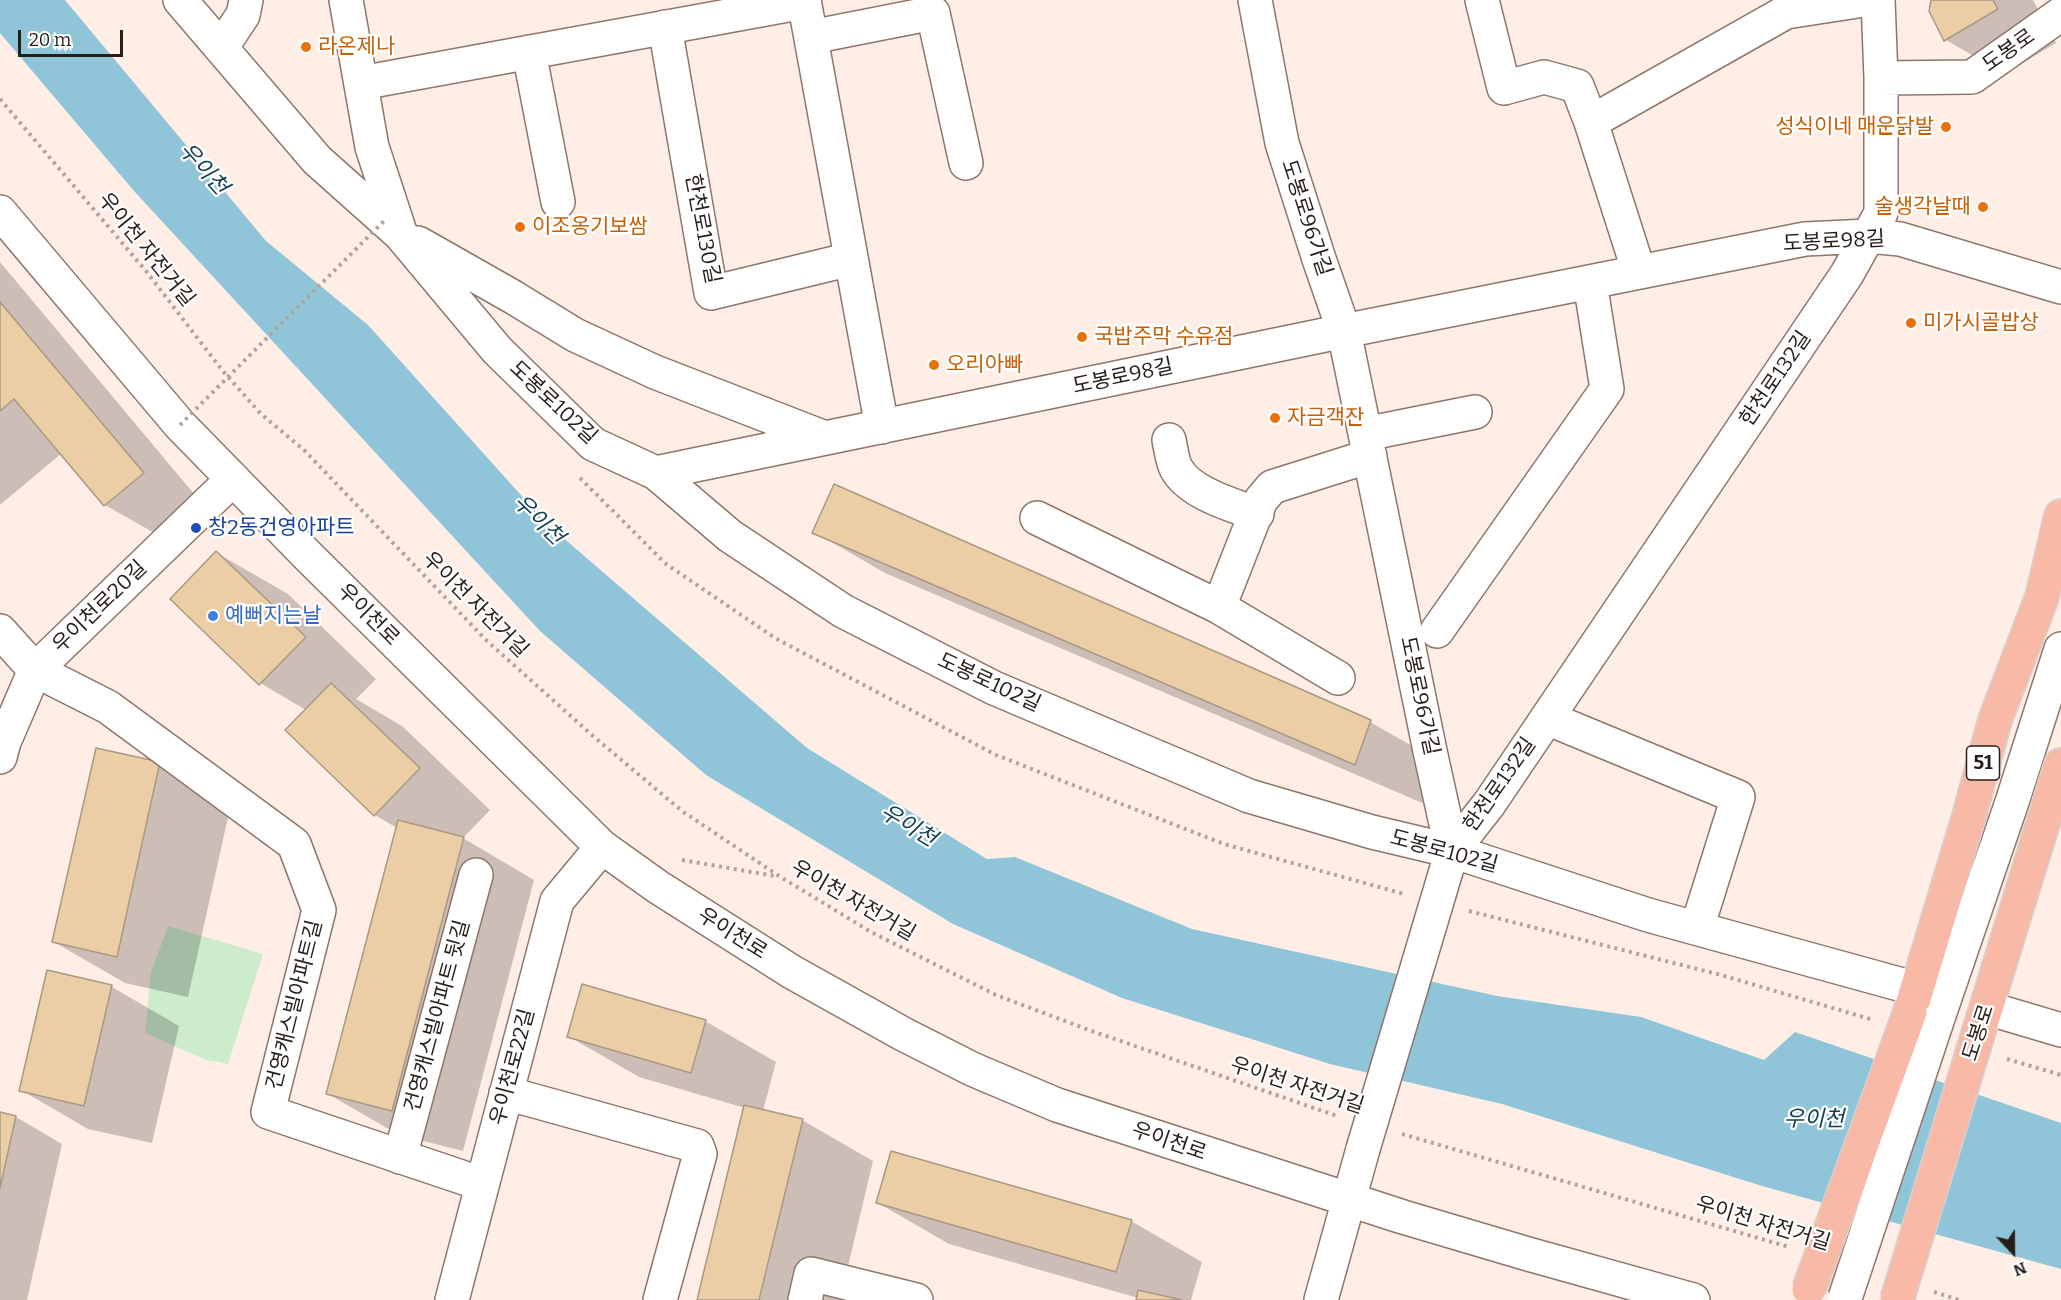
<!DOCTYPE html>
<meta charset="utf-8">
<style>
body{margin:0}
#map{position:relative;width:2061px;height:1300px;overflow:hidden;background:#ffeee5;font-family:Bitter,serif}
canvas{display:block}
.north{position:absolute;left:1983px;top:1222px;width:60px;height:60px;-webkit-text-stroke:4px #fff;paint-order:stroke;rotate:158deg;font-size:16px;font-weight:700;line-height:24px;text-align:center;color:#271e19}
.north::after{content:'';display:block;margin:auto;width:21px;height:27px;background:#271e19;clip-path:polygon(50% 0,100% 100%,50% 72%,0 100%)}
.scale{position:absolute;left:18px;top:30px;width:105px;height:27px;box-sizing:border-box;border:3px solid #271e19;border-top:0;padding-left:8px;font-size:18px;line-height:21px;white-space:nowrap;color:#271e19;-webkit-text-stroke:4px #fff;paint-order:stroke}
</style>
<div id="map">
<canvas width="2061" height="1300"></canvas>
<div class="north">N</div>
<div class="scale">20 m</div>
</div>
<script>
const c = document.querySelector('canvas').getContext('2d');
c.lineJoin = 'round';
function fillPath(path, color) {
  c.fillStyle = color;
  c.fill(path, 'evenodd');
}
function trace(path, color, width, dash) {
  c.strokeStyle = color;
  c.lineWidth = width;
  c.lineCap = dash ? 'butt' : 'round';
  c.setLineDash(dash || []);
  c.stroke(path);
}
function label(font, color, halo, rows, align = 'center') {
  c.font = font + ' Bitter,"Noto Sans KR",serif';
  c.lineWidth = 4.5;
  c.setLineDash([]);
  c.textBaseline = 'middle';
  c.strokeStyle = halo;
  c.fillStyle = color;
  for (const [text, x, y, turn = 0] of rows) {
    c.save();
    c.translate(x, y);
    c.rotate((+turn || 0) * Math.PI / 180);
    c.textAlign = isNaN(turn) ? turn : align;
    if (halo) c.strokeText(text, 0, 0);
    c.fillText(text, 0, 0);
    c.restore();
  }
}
fillPath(new Path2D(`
 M168,926l95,28 -35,110 -22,-4 -61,-27 6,-61z`), '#cceccc');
fillPath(new Path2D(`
 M0,0h65l201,241 102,84 178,198 261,225 180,111 28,-2 177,72 305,67 144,21 123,43 31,-28 266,91v146l-299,-83 -260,-82 -172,-40 -208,-66 -169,-74 -247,-149 -166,-144 -406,-440 -134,-158z`), '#90c4d9');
fillPath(new Path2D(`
 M1932,0h101l23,43 -51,31 -59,-34z
 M0,262l210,251 -38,30 -67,-38 -43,-52 -62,52z
 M814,532l556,190 72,41 -15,42 -542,-232z
 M217,553l71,41 88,85 -20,20 46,27 88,84 -27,28 71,42 -71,271 -64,-16 -71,-41 69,-266 -22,-13 -69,-105 -46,-27z
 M160,763l71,41 -43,193 -63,-14 -71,-41z
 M48,972l64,15 67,39 -27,117 -64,-14 -67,-39z
 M705,1021l71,41 -13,49 39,9 71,41 -33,139h-141l46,-192 -106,-31 -71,-41z
 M0,1114l16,3 46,27 -35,156h-27z
 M878,1203l253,18 71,41 -11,38h-54l1,-2 -189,-54z`), '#0003');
const building = new Path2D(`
 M1931,0h62l5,9 -54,32 -15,-30z
 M0,302l144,171 -40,33 -90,-107 -14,12z
 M834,484l537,236 -16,45 -543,-232z
 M216,551l90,86 -47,48 -89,-86z
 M331,683l89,85 -46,48 -89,-86z
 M96,748l64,14 -43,195 -65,-15z
 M398,820l66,17 -72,274 -66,-17z
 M47,970l65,15 -28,121 -65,-15z
 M582,984l124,36 -15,53 -124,-36z
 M744,1105l59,14 -44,181h-62z
 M0,1112l16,4 -16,72z
 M891,1151l241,69 -16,52 -240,-69z
 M1138,1290l44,10h-46z`);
fillPath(building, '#eccea6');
trace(building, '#a99983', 1.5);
const minor = new Path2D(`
 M180,0l137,160 83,74 97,116 96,94 63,29 74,63 113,75 151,77 255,108 123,36 80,19 196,64 269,74
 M346,0l26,147 28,85
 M804,0l78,427
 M1255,0l27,143 37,116 25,72 86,420 22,100
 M1482,0l22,88 40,-11 33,9 14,36 48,150
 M665,27l46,266 140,-34
 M811,37l122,-24 33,150
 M221,48l22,-33 3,-15
 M529,52l29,150
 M1881,78l91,-1 89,-63
 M361,83l443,-81
 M1591,122l195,-110 78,-12
 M0,212l180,213 128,131 294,291 56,40 134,85 111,62 69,35 85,36 346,112 125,37 165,46
 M418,243l95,54 62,38 80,37 170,66
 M1365,434l110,-22
 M1169,440c2,9 3,20 7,28 13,25 56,37 81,46
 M656,473l688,-142 461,-92 63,-3 32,3 161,48
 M1037,518l182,89
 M0,631l35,39 73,37 186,137 25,66 -51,202 214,72
 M1437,631l170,-242 -17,-107
 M1338,678l-119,-71 42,-107 11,-13 98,-31
 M1547,718l191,79 -41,131
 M0,757l4,-15 31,-72 198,-191
 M1446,871l6,-20 37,-47 358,-530 34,-61v-135l-3,-78
 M1987,1008l74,22
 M1937,1021l75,-219 49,-153
 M506,1093l191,53 3,8 -40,146
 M400,1157l76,-282
 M452,1300l105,-399 45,-54
 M805,1300l6,-26 105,26
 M1321,1300l42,-151`);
const major = new Path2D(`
 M1910,1012l59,-196 26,-96 47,-123 19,-81
 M1978,1034l83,-269`);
trace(minor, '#8e7669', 36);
trace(major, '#d4d2d1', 36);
trace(new Path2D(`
 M0,99l146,172 76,99 39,44 43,36 182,190 107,96 89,75 97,65 92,56 125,63 93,35 248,86
 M580,478l86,86 109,74 221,117 228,89 180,50
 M682,860l93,16
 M1469,911l252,64 149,44
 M2007,1059l54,16
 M1402,1134l387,113
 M1934,1292l25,8`), '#b1a39b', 4, [3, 4.5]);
trace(minor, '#fff', 33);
trace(major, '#f9b9a7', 33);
const minorBridge = new Path2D(`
 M1363,1149l83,-278
 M1845,1298l92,-277`);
const majorBridge = new Path2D(`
 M1809,1289l101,-277
 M1897,1300l81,-266`);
trace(minorBridge, '#8e7669', 36, []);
trace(majorBridge, '#d4d2d1', 36, []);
trace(new Path2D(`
 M180,425l205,-205`), '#b1a39b', 4, [3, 4.5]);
trace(minorBridge, '#fff', 33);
trace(majorBridge, '#f9b9a7', 33);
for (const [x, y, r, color] of [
 [306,47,6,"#e8710a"],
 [1946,127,6,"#e8710a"],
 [1983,207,6,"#e8710a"],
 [520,227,6,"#e8710a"],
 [1911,323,6,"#e8710a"],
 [1082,337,6,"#e8710a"],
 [934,365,6,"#e8710a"],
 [1275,418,6,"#e8710a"],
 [196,528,6,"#1a4fb4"],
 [213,616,6,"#3f7fe0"]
]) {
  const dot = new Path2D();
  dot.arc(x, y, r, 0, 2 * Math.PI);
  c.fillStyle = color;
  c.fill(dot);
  trace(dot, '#fff', 2);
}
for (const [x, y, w] of [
 [1983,763,33]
]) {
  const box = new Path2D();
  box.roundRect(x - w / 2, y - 17, w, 34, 4.5);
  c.fillStyle = '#fff';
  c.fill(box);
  trace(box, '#271e19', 1.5);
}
label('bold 20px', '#271e19', null, [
 ["51",1983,763]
]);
label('21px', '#c56008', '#fff', [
 ["라온제나",318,47],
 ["성식이네 매운닭발",1934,127,"right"],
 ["술생각날때",1971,207,"right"],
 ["이조옹기보쌈",532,227],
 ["미가시골밥상",1923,323],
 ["국밥주막 수유점",1094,337],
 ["오리아빠",946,365],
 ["자금객잔",1287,418]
], 'left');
label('21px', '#271e19', '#fff', [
 ["도봉로",2009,51,-35],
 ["도봉로96가길",1306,218,72],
 ["한천로130길",702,229,79],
 ["도봉로98길",1834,242,-3],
 ["우이천 자전거길",146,250,51],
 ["도봉로98길",1123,377,-12],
 ["한천로132길",1776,379,-56],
 ["도봉로102길",553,403,43],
 ["우이천 자전거길",475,605,45],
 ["우이천로20길",100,607,-44],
 ["우이천로",368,615,45],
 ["도봉로102길",989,683,25],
 ["도봉로96가길",1419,696,78],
 ["한천로132길",1500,785,-55],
 ["도봉로102길",1444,852,15],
 ["우이천 자전거길",853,901,30],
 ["우이천로",732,934,32],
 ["건영캐스빌아파트길",295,1005,-76],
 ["건영캐스빌아파트 뒷길",438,1016,-75],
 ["도봉로",1979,1033,-72],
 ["우이천로22길",513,1067,-75],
 ["우이천 자전거길",1297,1086,18],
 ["우이천로",1169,1142,19],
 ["우이천 자전거길",1763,1224,17]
]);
label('21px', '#164399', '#fff', [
 ["창2동건영아파트",208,528]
], 'left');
label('21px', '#366cbe', '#fff', [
 ["예뻐지는날",225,616]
], 'left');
label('italic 22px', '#144151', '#fff', [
 ["우이천",203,169,48],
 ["우이천",538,520,44],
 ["우이천",908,826,31],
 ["우이천",1814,1120]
]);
</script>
